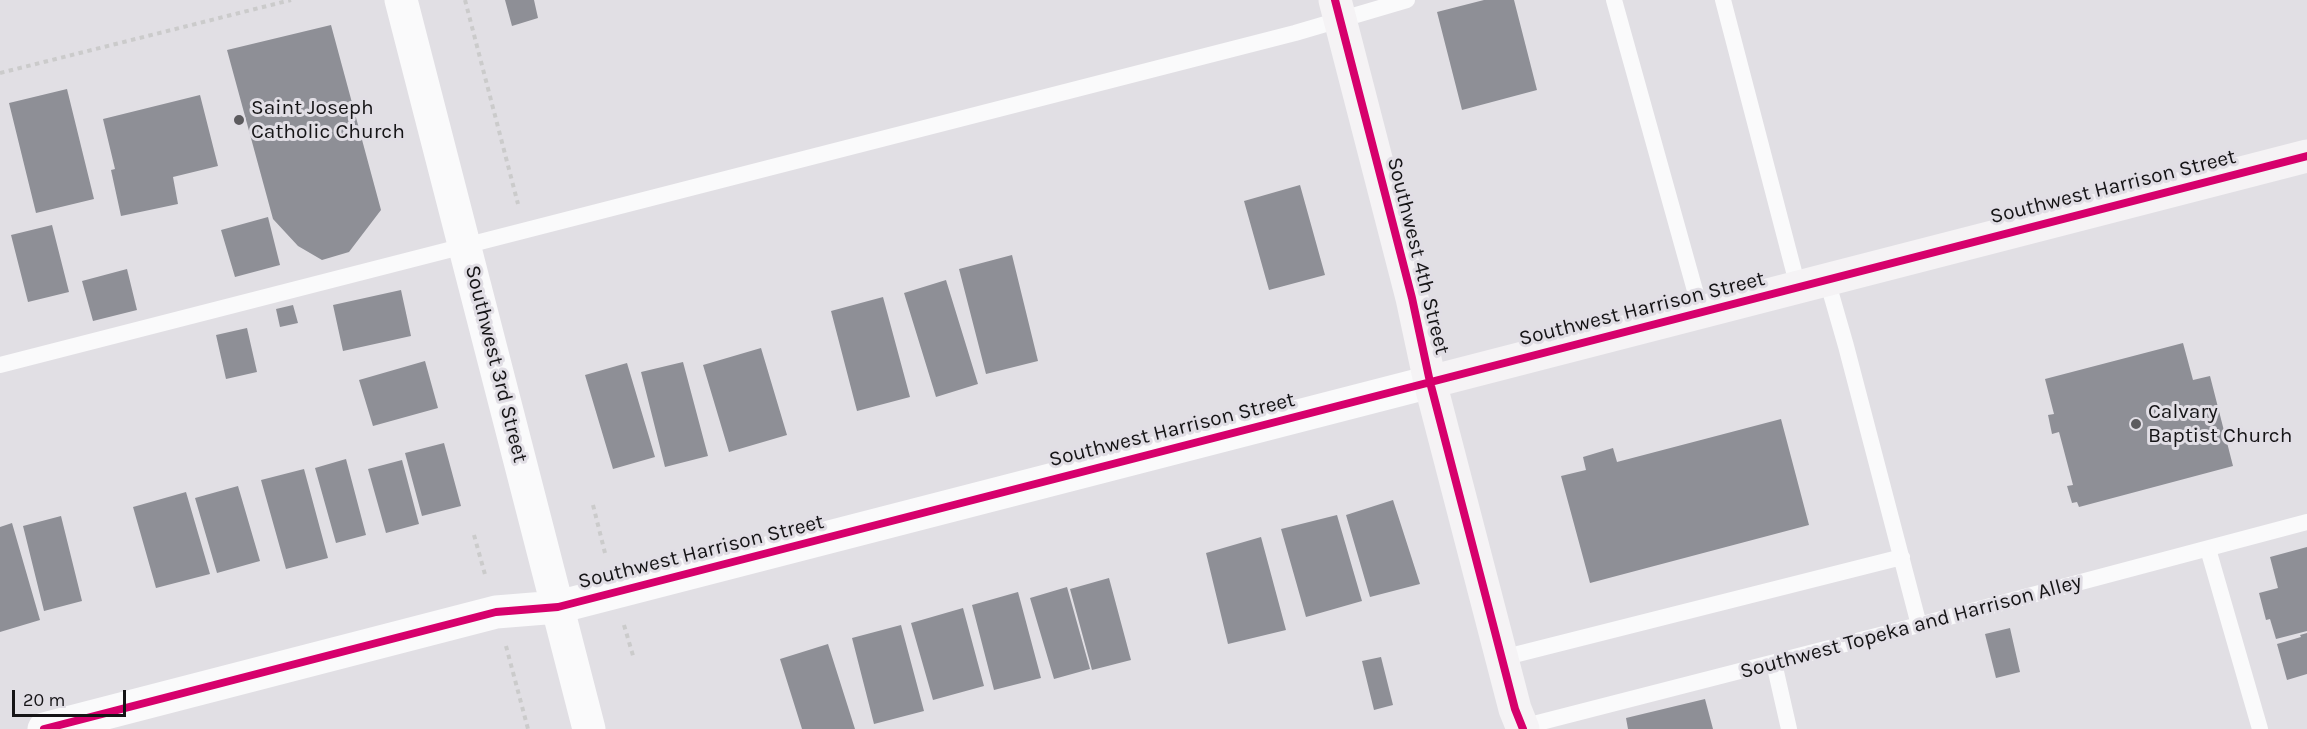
<!DOCTYPE html>
<style>
body{margin:0}
#map{position:relative;width:2307px;height:729px;overflow:hidden;background:#e1dfe4;font-family:Karla,sans-serif}
canvas{display:block}
.scale{position:absolute;left:12px;top:690px;width:114px;height:27px;box-sizing:border-box;border:3px solid #151416;border-top:0;padding-left:8px;font-size:18px;line-height:21px;white-space:nowrap;color:#151416;-webkit-text-stroke:4px #e1dee5;paint-order:stroke}
</style>
<div id="map">
<canvas width="2307" height="729"></canvas>
<div class="scale">20 m</div>
</div>
<script>
const c = document.querySelector('canvas').getContext('2d');
c.lineJoin = 'round';
function fillPath(path, color) {
  c.fillStyle = color;
  c.fill(path, 'evenodd');
}
function trace(path, color, width, dash) {
  c.strokeStyle = color;
  c.lineWidth = width;
  c.lineCap = dash ? 'butt' : 'round';
  c.setLineDash(dash || []);
  c.stroke(path);
}
function label(font, color, halo, rows, align = 'center') {
  c.font = font + ' Karla,sans-serif';
  c.lineWidth = 6;
  c.setLineDash([]);
  c.textBaseline = 'middle';
  c.strokeStyle = halo;
  c.fillStyle = color;
  for (const [text, x, y, turn = 0] of rows) {
    c.save();
    c.translate(x, y);
    c.rotate((+turn || 0) * Math.PI / 180);
    c.textAlign = isNaN(turn) ? turn : align;
    if (halo) c.strokeText(text, 0, 0);
    c.fillText(text, 0, 0);
    c.restore();
  }
}
fillPath(new Path2D(`
 M505,0h29l4,18 -26,8z
 M1484,0h30l23,90 -75,20 -25,-98z
 M331,25l50,185 -32,42 -27,8 -24,-14 -25,-27 -46,-169z
 M67,89l27,110 -58,14 -27,-110z
 M200,95l18,71 -45,11 5,27 -57,12 -10,-46 4,-1 -12,-50z
 M1300,185l25,90 -56,15 -25,-89z
 M268,217l12,48 -45,12 -14,-47z
 M52,225l17,67 -41,10 -17,-67z
 M1012,255l26,106 -52,13 -27,-105z
 M127,269l10,41 -44,11 -11,-40z
 M946,280l32,104 -42,13 -32,-104z
 M401,290l10,46 -68,15 -10,-46z
 M883,297l27,100 -53,14 -26,-100z
 M293,305l5,18 -18,4 -4,-18z
 M247,328l10,44 -31,7 -10,-44z
 M2183,343l10,37 17,-4 23,90 -154,41 -2,-5 -5,1 -5,-17 6,-1 -14,-53 -7,2 -4,-19 6,-1 -9,-35z
 M761,348l26,87 -58,17 -26,-87z
 M425,361l13,47 -65,18 -14,-46z
 M683,362l25,94 -43,11 -24,-95z
 M627,363l28,94 -42,12 -28,-94z
 M1781,419l28,106 -219,58 -29,-107 25,-6 -3,-13 30,-9 4,14z
 M444,443l17,63 -39,10 -17,-63z
 M346,459l20,76 -30,8 -21,-75z
 M402,460l17,64 -33,9 -18,-64z
 M304,469l24,89 -42,11 -25,-89z
 M238,486l22,75 -43,12 -22,-75z
 M186,492l24,82 -54,14 -23,-81z
 M1393,500l27,84 -50,13 -24,-82z
 M1337,515l25,86 -56,16 -25,-88z
 M61,516l21,85 -38,10 -21,-85z
 M12,523l28,97 -40,12v-105z
 M1261,537l25,93 -58,14 -22,-91z
 M2307,547v84l-31,8 -6,-20 -4,1 -7,-27 19,-5 -8,-31z
 M1109,578l22,82 -39,10 -22,-81z
 M1067,587l23,82 -36,10 -24,-81z
 M1018,592l23,86 -47,12 -22,-85z
 M963,608l21,78 -51,14 -22,-77z
 M901,625l23,86 -50,13 -22,-86z
 M2010,628l10,44 -24,6 -11,-44z
 M2307,633v41l-20,6 -10,-36 24,-7 -1,-2z
 M828,644l27,85h-53l-22,-70z
 M1381,657l12,48 -19,5 -12,-49z
 M1705,699l8,30h-85l-2,-11z`), '#8e8f96');
trace(new Path2D(`
 M465,0l53,204
 M0,73l291,-73
 M593,505l13,52
 M474,535l12,43
 M624,625l10,34
 M506,646l22,83`), '#cbcbcb', 4, [4.5, 4.5]);
trace(new Path2D(`
 M1614,0l87,312
 M1723,0l75,287
 M1827,280l19,66 73,279
 M0,365l1295,-332 112,-33
 M2208,549l52,180
 M1502,658l400,-101
 M1774,663l15,66
 M1518,728l401,-103 388,-103`), '#fafafb', 16);
trace(new Path2D(`
 M401,0l188,729
 M44,729l452,-117 62,-5 872,-225`), '#fafafb', 33);
trace(new Path2D(`
 M1335,0l77,298 18,84 85,327 8,20
 M1430,382l877,-226`), '#f5f3f5', 33);
trace(new Path2D(`
 M1335,0l77,298 18,84 85,327 8,20
 M44,729l452,-117 62,-5 1749,-451`), '#d6006c', 8);
for (const [x, y, r, color] of [
 [239,120,6,"#5c5b5e"],
 [2136,424,6,"#5c5b5e"]
]) {
  const dot = new Path2D();
  dot.arc(x, y, r, 0, 2 * Math.PI);
  c.fillStyle = color;
  c.fill(dot);
  trace(dot, '#e1dee5', 2);
}
label('21px', '#151416', '#e1dee5', [
 ["Saint Joseph",251,108],
 ["Catholic Church",251,132],
 ["Calvary",2148,412],
 ["Baptist Church",2148,436]
], 'left');
label('21px', '#151416', '#e1dee5', [
 ["Southwest Harrison Street",2113,187,-14],
 ["Southwest 4th Street",1418,256,76],
 ["Southwest Harrison Street",1642,309,-14],
 ["Southwest 3rd Street",496,364,76],
 ["Southwest Harrison Street",1172,430,-14],
 ["Southwest Harrison Street",701,552,-14],
 ["Southwest Topeka and Harrison Alley",1911,627,-15]
]);
</script>
